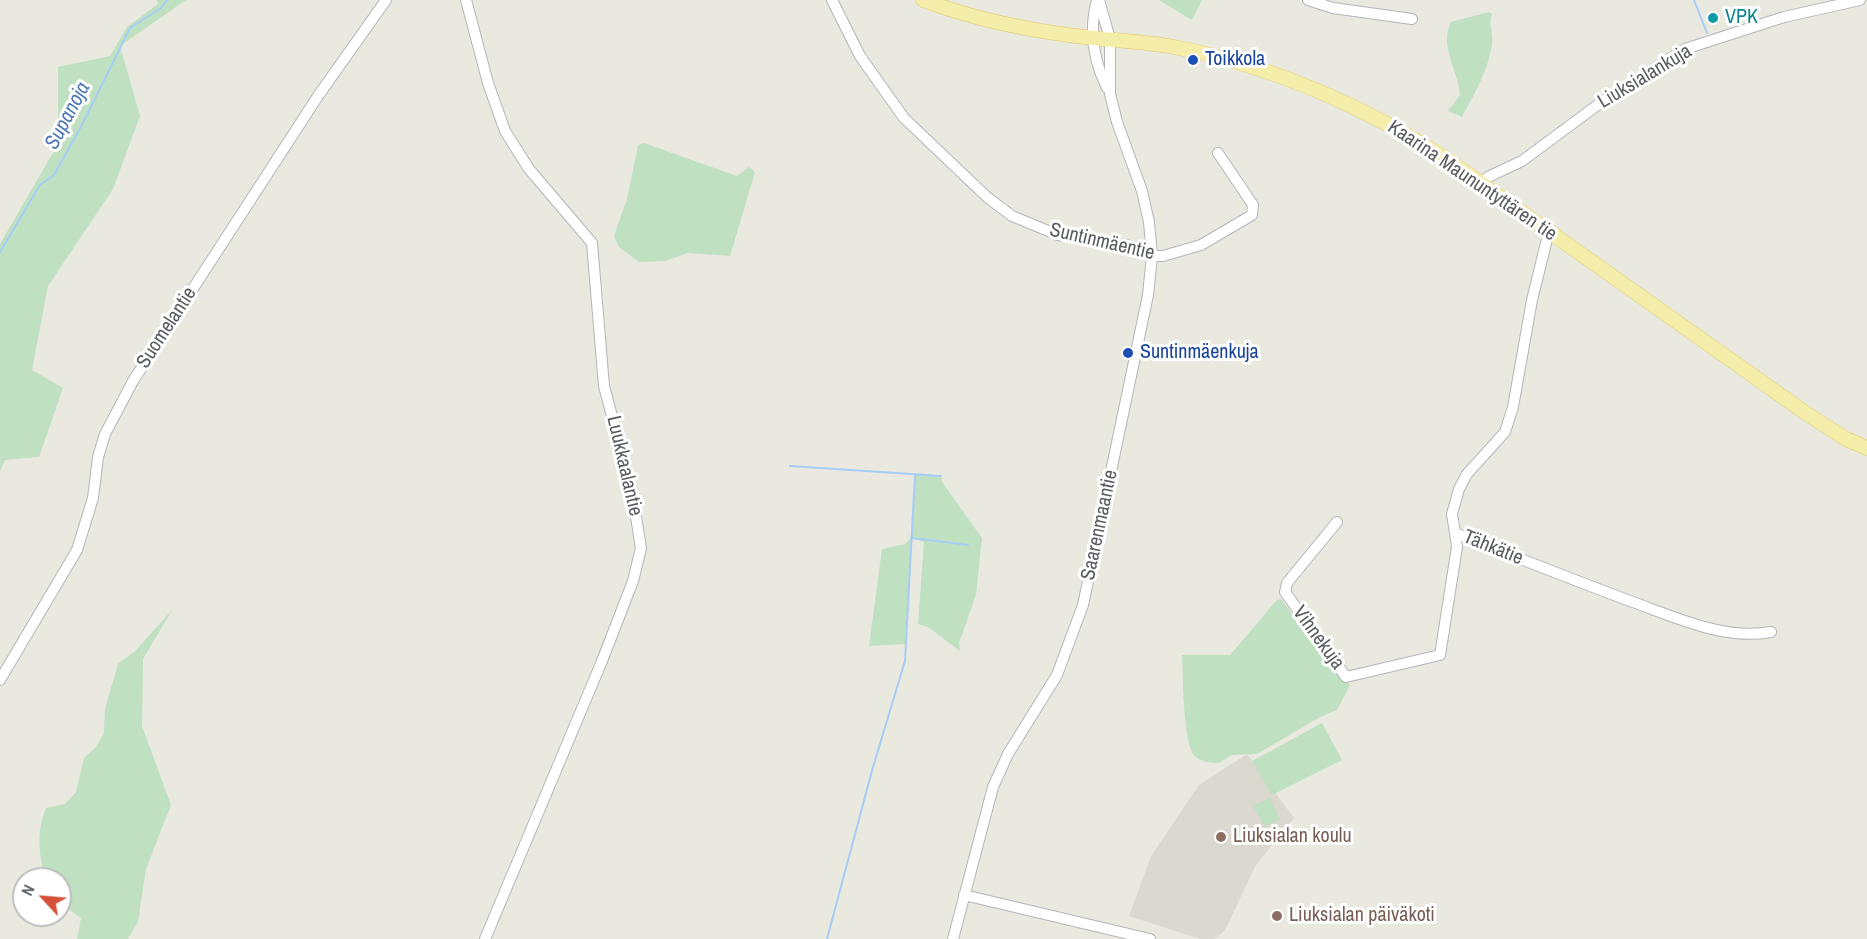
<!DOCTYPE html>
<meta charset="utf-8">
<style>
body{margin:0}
#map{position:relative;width:1867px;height:939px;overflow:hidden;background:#eae9e0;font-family:"Archivo Narrow",sans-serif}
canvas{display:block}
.north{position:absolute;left:12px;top:867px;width:60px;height:60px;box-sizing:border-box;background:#fff;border:2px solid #bdbebf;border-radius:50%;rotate:296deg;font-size:16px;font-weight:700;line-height:24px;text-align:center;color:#595c60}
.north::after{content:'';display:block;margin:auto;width:21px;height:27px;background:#d5513b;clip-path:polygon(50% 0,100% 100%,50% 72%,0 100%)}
</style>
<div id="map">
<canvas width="1867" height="939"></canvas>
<div class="north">N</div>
</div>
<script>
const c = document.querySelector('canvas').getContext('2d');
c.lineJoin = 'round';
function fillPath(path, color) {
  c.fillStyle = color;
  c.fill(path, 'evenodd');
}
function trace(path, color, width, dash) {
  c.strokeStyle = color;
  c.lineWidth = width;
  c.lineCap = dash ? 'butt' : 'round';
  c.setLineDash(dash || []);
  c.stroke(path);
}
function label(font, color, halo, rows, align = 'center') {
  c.font = font + ' "Archivo Narrow",sans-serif';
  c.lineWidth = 6;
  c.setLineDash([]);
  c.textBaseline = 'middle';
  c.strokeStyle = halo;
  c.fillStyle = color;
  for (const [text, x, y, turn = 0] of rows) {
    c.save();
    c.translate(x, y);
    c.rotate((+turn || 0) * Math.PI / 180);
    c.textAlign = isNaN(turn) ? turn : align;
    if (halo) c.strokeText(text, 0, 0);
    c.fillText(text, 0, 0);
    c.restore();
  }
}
fillPath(new Path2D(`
 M1247,754l47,64 -38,47 -31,65 -10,9h-15l-71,-23 22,-60 48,-71z`), '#dad8cf');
fillPath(new Path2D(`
 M157,0h29l-66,46 20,70 -27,73 -65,97 -16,84 31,18 -24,69 -34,3 -5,11v-227l58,-100v-77l52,-11 17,-29 31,-23z
 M1159,0h43l-10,20z
 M1489,12l3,2c-4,10 1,17 0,28 -2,25 -18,53 -30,75l-14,-6 12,-16c-2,-25 -21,-49 -9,-73z
 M644,143l93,33 12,-9 6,5 -25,84 -42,-3 -23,8 -26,1 -20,-15 -5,-11 13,-37 11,-54z
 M915,474l26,2 1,6 40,56 -6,57 -17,48 1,8 -32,-24 -10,-3 6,-82 -12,-4 -7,106 -36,2 13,-97 23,-5 6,-6z
 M1281,599l54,73 15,13 -13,25 -17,7 -63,37 -25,1 -13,8c-9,0 -20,-1 -26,-9 -10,-18 -10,-78 -11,-99h48l47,-55z
 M172,610l-29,49 -1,67 29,79 -25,64 -8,53 -10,17h-51l4,-21 -21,-15v-24h-15c-6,-26 -9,-46 1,-71l19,-4 11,-12 8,-34 12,-11 8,-14 1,-24 13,-45 17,-13z
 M1322,723l20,37 -70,35 -20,-34z
 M1270,798l10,21 -15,8 -12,-21z`), '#bfe0c1');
trace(new Path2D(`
 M1694,0l13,33
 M0,252l40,-67 14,-10 29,-52 47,-95 31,-20 6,-8
 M790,466l151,10
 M911,538l57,7
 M827,939l46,-172 32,-106 10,-187`), '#a6cdf5', 2);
const minor = new Path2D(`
 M466,0l22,83 17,48 24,38 63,74 12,143 28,106 9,56 -8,33 -31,80 -117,278
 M832,0l28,56 44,62 83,79 25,19 46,19 54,7 23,5 17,9h11l38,-11 51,-30 1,-10 -35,-52
 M1097,0c-8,30 -4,60 10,88
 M1308,0l25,8 79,11
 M1482,183l6,-6 34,-16 81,-60 82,-52 99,-32 76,-17
 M1549,231l-17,69 -19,107 -8,25 -38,42 -8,15 -7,25 3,19c58,23 116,46 175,68 42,15 95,40 141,31
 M1337,522l-50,61 -2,9 61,85 94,-22 17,-108 -2,-14
 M0,680l77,-130 16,-52 5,-41 7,-23 28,-53 185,-285 68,-96
 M964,895l186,44
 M953,939l40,-152 15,-33 49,-79 26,-70 65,-310 4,-39 -3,-34 -7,-31 -25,-69 -7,-28v-55l-11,-39`);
const major = new Path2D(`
 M923,0c53,20 114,32 170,38 27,3 54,4 81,9 100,19 192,60 277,115l356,252 39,25 21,9`);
trace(minor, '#b3b5ba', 12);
trace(major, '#e1c663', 15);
trace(minor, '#fff', 10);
trace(major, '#f5eeaa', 14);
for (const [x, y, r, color] of [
 [1713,18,6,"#0f9aa8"],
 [1193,60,6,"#1a4fb4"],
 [1128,353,6,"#1a4fb4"],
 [1221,837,6,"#8d6e63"],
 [1277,916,6,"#8d6e63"]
]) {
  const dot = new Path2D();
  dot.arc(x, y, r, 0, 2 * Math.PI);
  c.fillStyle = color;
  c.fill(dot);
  trace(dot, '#fff', 2);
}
label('20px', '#0d838f', '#fff', [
 ["VPK",1725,18]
], 'left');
label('20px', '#164399', '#fff', [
 ["Toikkola",1205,60],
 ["Suntinmäenkuja",1140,353]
], 'left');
label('20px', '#595c60', '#fff', [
 ["Liuksialankuja",1645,77,-31],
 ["Kaarina Maununtyttären tie",1472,181,34],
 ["Suntinmäentie",1102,242,13],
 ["Suomelantie",167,328,-57],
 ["Luukkaalantie",624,466,77],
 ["Saarenmaantie",1100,525,-78],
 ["Tähkätie",1493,548,22],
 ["Vihnekuja",1318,638,54]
]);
label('20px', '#785e54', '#fff', [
 ["Liuksialan koulu",1233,837],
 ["Liuksialan päiväkoti",1289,916]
], 'left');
label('italic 21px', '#4c78b4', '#fff', [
 ["Supanoja",68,116,-62]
]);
</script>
